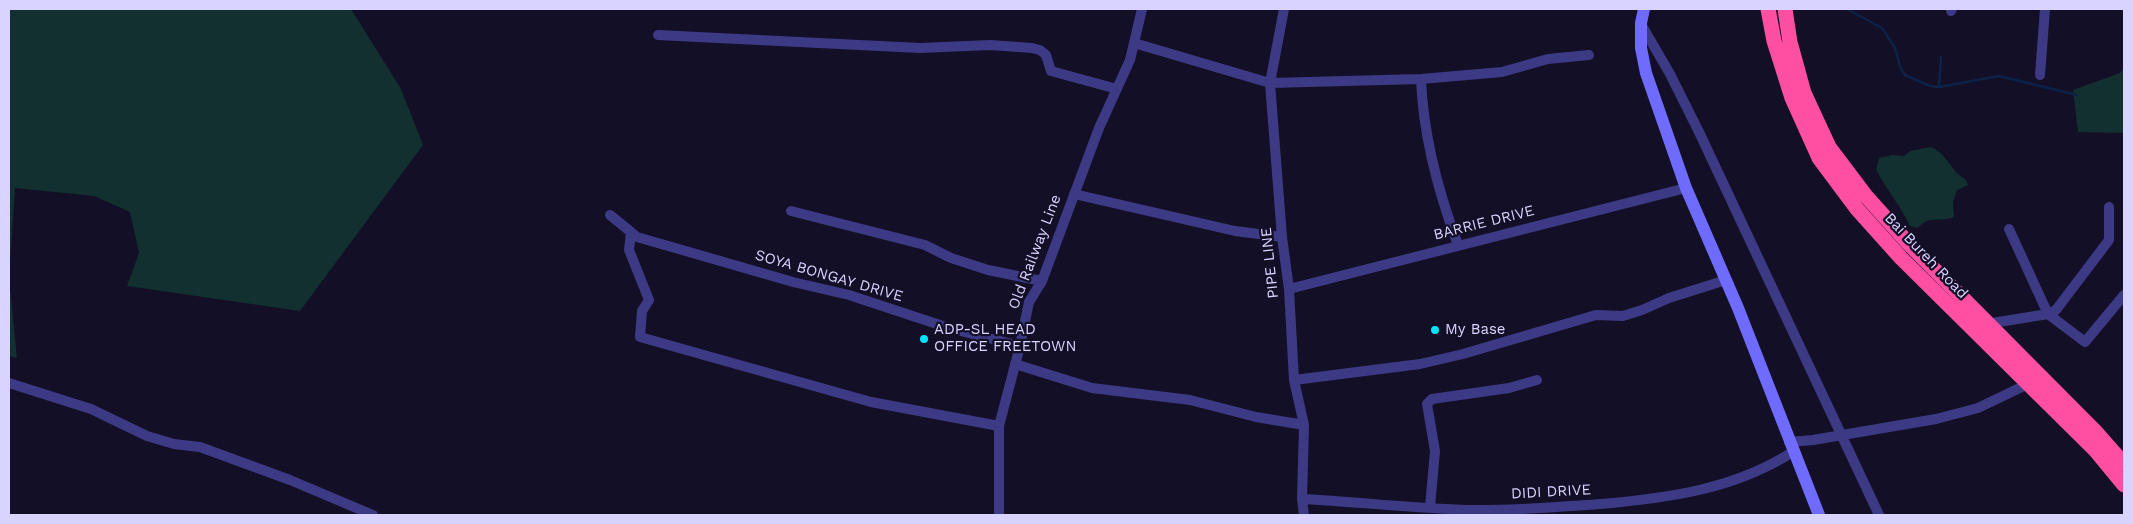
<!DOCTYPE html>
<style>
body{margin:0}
#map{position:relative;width:2133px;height:524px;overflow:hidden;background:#130f26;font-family:"Work Sans",sans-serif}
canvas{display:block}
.frame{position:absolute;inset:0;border:10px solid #d9d4ff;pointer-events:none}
</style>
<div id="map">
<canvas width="2133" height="524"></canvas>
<div class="frame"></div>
</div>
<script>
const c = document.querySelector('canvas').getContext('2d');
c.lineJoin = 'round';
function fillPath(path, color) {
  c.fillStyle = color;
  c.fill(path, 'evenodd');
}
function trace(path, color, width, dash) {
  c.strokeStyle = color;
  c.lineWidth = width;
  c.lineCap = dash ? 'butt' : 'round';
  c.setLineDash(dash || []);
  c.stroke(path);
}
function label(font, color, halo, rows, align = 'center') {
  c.font = font + ' "Work Sans",sans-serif';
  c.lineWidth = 4.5;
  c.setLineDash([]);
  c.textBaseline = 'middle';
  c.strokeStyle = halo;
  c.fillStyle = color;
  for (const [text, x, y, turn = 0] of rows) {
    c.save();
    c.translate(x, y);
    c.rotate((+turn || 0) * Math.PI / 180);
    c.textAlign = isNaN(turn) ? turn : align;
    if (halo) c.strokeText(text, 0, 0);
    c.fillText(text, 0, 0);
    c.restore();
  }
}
fillPath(new Path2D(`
 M9,9h342l50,80 22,56 -123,166 -173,-25 12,-33 -9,-41 -36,-16 -79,-8 -6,90 8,80 -8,-2z
 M2124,69v64l-46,-1 -5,-42 47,-17z
 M1931,147c19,9 18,23 35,33l2,5 -11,5 -4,12 1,15c-14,6 -25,-3 -36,11l-8,-2c-9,-20 -24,-37 -34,-56l3,-12 13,-3 12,1 6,-5z`), '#12302f');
trace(new Path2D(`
 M1847,9l35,19 13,20 6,21 4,6 25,11 9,1 60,-11 78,19
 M1939,87l2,-30`), '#0c2248', 2.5);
trace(new Path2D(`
 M1284,9l-14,74 12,154 7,52 5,91 10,45 -2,74 2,16
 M1951,11l1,-2
 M1641,24l29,50 29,58 180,383
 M658,35l262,13 70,-3 42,3 8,2 6,5 5,16 66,18
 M1134,43l136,40 151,-4 81,-7 46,-13 41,-4
 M2040,75l5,-66
 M1421,79c2,54 18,115 37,166
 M1074,194l161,37 47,6
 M791,211l134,34 26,13 37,12 54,11
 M610,215l21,17 -2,18 20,50 -7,11 -2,26 231,65 128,24
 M2009,229l39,85 37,28 39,-47
 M631,232l6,5 156,45 56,13 100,33 71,18
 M1289,289l397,-101
 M1986,324l62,-10 8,-4 53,-70v-33
 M1015,364l77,24 98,12 66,17 48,8
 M1294,380l126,-16 43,-10 133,-39 27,1 19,-6 27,-12 57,-18
 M9,383l82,26 56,27 27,8 26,3 90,33 83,35
 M1789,442l24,-2 123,-21 42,-11 50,-24
 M1302,499c55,3 111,9 167,11 44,1 88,-3 132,-6 68,-6 135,-15 193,-53
 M1430,507l5,-56 -8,-47 5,-5 77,-11 28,-8
 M999,515v-89l21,-80 9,-44 13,-21 57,-153 31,-68 12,-51`), '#3d3a85', 10);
trace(new Path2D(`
 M1644,9l-3,14v25l5,25 40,115 52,120 81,207`), '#6f6bff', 12);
trace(new Path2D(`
 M1768,9l6,32 18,57 27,60 38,51 44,49 195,193 28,34
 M1785,9l5,33 14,51 25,54 37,49 43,48 186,187 29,33`), '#ff4fa3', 15);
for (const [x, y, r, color] of [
 [1435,330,5,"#00e5ff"],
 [924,339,5,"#00e5ff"]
]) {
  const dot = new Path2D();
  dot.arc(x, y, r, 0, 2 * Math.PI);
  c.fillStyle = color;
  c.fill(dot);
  trace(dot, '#130f26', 2);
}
label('15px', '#d9d4ff', '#130f26', [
 ["BARRIE DRIVE",1484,223,-14],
 ["Old Railway Line",1035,252,-69],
 ["Bai Bureh Road",1926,256,46],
 ["PIPE LINE",1270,263,-96],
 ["SOYA BONGAY DRIVE",829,276,16],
 ["DIDI DRIVE",1551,492,-3]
]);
label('15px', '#d9d4ff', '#130f26', [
 ["ADP-SL HEAD",934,330],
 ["OFFICE FREETOWN",934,347],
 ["My Base",1445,330]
], 'left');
</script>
